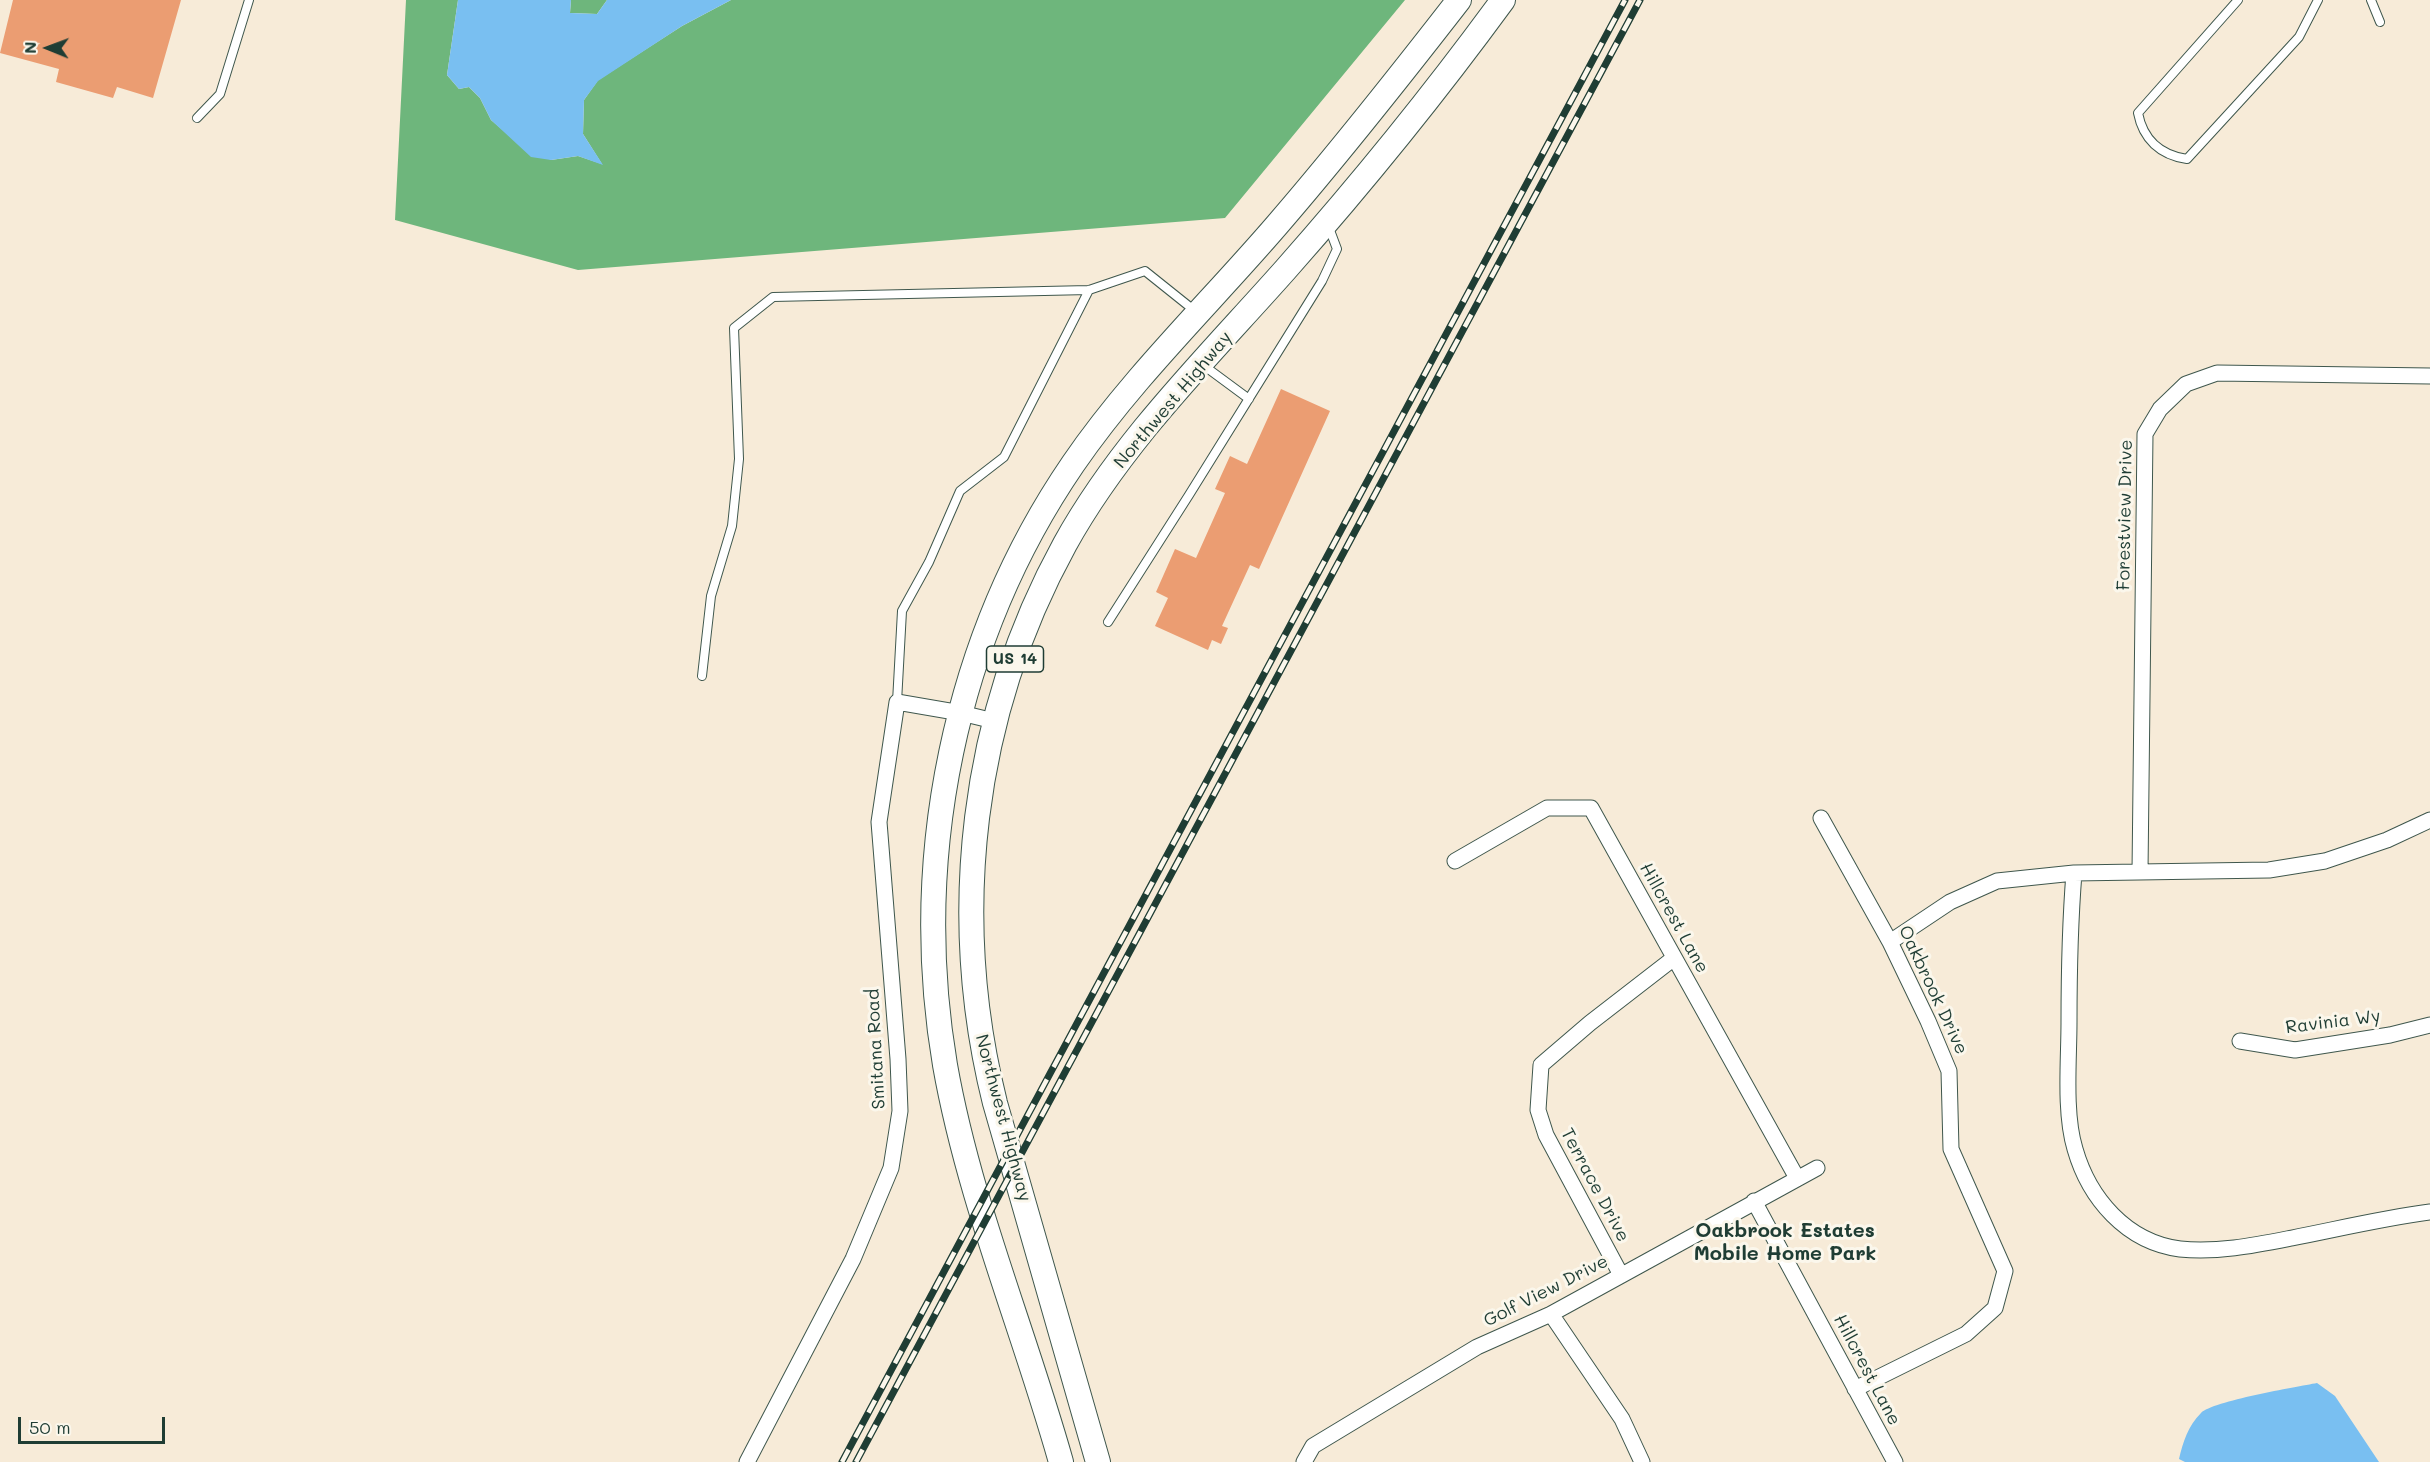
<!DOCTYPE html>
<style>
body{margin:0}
#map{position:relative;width:2430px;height:1462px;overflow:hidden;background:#f7ebd8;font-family:Mali,sans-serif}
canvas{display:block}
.north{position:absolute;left:18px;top:18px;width:60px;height:60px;-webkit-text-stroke:4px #fbf7ec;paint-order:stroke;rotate:271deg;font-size:16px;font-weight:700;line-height:24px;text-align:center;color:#1f3d34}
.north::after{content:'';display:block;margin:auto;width:21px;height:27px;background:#1f3d34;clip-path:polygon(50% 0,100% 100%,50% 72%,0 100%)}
.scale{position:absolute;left:18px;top:1417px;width:147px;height:27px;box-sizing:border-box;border:3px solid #1f3d34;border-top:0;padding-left:8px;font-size:18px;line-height:21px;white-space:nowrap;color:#1f3d34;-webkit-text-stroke:4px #fbf7ec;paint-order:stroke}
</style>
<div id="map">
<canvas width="2430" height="1462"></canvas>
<div class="north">N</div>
<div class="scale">50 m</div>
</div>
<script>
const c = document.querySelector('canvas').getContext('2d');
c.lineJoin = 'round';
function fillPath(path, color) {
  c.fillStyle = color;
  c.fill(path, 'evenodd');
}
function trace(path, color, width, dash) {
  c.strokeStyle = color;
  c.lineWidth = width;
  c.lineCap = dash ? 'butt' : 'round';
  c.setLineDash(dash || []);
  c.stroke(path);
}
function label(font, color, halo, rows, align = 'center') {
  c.font = font + ' Mali,sans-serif';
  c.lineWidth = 6;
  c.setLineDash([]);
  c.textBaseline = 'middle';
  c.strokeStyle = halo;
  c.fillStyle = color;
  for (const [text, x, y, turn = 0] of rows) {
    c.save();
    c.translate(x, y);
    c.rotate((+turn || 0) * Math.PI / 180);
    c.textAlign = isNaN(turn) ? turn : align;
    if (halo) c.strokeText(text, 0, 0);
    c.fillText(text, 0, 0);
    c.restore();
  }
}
fillPath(new Path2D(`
 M406,0h52l-11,75 12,14 10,-2 11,11 11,22 20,17 40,23 27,-4 24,8 -19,-30 1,-34 14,-20 84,-54 49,-26h674l-180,218 -647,52 -183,-50z
 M571,0h36l-10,14 -27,-1z`), '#6eb67c');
fillPath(new Path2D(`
 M458,0h113l-1,13 27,1 10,-14h124l-49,26 -84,55 -14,19 -1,34 20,31 -25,-9 -27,4 -20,-3 -40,-37 -11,-22 -11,-11 -10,2 -12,-14z
 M2317,1383l18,13 44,66h-194l-6,-3c4,-17 9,-33 22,-46 12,-12 95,-26 116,-30z`), '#79bff1');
fillPath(new Path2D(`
 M13,0h168l-28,98 -36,-11 -4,11 -57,-16 3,-13 -59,-16z
 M1281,389l49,22 -71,158 -9,-4 -28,61 6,2 -7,16 -9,-4 -4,10 -53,-24 13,-28 -12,-6 19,-43 21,9 29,-65 -10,-4 15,-33 17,8z`), '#eb9d72');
const service = new Path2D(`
 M2238,0l-100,113c5,26 22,42 49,46l112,-122 19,-37
 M2371,0l9,22
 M197,118l23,-24 29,-94
 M1203,365l46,34
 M1108,622l81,-127 133,-214 15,-32 -9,-24
 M702,676l9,-80 21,-70 7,-67 -5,-131 39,-31 316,-7 56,-19 50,40
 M897,702l5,-91 27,-49 31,-71 44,-34 85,-167`);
const minor = new Path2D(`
 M1821,818l69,124 38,79 21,50 2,78 54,122 -10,37 -29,26 -111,55
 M1455,861l92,-53h44l206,370
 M2140,872l5,-438 15,-25 26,-25 31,-11 213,3
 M2074,873c-4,50 -5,100 -5,150 0,37 -5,90 6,126 14,49 51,93 105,100 37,4 76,-4 112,-11 46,-9 92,-20 138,-26
 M1890,942l60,-40 47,-21 77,-8 195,-3 56,-9 62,-21 43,-20
 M2240,1041l55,9 95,-15 40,-10
 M1754,1201l141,261
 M1621,1275l-75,-140 -8,-25 3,-45 49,-42 84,-65
 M1551,1314l71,105 20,43
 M747,1462l106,-203 38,-91 9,-57 -2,-52 -19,-237 18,-120 64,11 33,8
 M1304,1462l9,-16 164,-99 74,-33 266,-146`);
const primary = new Path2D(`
 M1061,1462c-37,-132 -92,-261 -116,-397 -35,-207 9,-427 128,-601 59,-86 136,-160 204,-239 63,-73 123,-149 182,-225
 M1098,1462l-103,-359c-47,-188 -24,-388 70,-559 57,-103 143,-187 221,-275 76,-86 149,-176 217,-269`);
trace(service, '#3f574d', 10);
trace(minor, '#3f574d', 17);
trace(primary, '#3f574d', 26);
trace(service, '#fff', 8);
trace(minor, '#fff', 15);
trace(primary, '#fff', 24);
const rail = new Path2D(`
 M842,1462l783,-1462
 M856,1462l784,-1462`);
trace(rail, '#1f3d34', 7);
trace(rail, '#fbf7ec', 4.5, [14]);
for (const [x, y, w] of [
 [1015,659,57]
]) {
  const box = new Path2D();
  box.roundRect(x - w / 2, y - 13, w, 26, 4.5);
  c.fillStyle = '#fbf7ec';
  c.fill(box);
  trace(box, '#1f3d34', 1.5);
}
label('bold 16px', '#1f3d34', null, [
 ["US 14",1015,659]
]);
label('18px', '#1f3d34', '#fbf7ec', [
 ["Northwest Highway",1173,400,-50],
 ["Forestview Drive",2125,515,-89],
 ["Hillcrest Lane",1674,918,61],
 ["Oakbrook Drive",1933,990,65],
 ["Ravinia Wy",2333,1022,-7],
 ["Smitana Road",876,1049,-93],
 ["Northwest Highway",1003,1118,75],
 ["Terrace Drive",1595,1185,62],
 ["Golf View Drive",1546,1291,-27],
 ["Hillcrest Lane",1867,1370,62]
]);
label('bold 20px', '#1f3d34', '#fbf7ec', [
 ["Oakbrook Estates",1785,1231],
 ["Mobile Home Park",1785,1254]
]);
</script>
